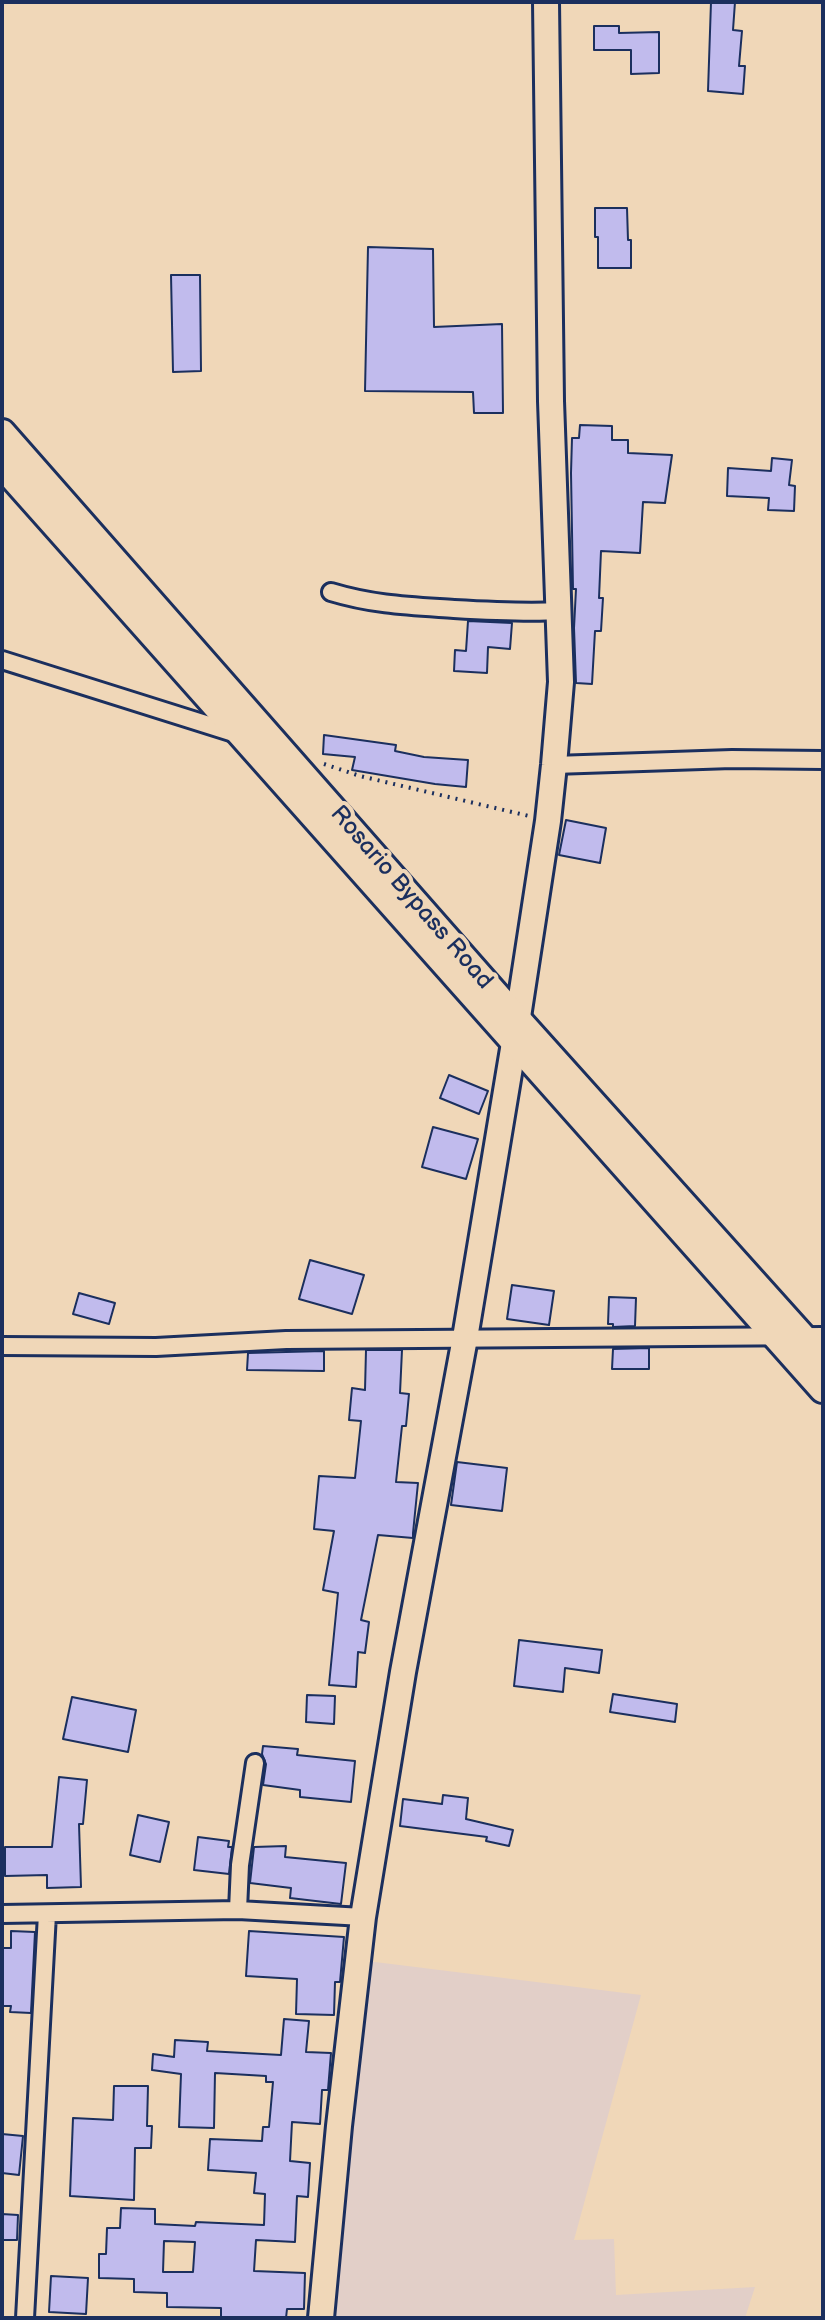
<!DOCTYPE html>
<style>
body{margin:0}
#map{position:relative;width:825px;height:2320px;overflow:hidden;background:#f0d7b8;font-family:"Balsamiq Sans",sans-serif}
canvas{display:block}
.frame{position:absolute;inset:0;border:4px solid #1b2f5e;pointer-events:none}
</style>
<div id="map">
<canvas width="825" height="2320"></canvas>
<div class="frame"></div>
</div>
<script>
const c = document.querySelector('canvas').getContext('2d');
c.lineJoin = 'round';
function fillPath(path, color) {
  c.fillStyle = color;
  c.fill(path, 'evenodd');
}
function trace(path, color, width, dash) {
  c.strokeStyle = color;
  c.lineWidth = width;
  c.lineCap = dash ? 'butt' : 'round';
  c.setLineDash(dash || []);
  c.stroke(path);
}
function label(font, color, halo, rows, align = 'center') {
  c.font = font + ' "Balsamiq Sans",sans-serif';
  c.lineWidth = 8;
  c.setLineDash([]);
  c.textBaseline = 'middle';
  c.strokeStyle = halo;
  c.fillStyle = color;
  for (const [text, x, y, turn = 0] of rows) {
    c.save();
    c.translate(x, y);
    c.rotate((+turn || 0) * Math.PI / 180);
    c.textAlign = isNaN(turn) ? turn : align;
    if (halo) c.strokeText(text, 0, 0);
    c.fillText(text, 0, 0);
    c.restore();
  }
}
fillPath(new Path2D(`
 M359,1960l282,35 -67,245 40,-1 2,56 139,-8 -10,31h-416z`), '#e2cfc8');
const building = new Path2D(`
 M711,2h24l-2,28 9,1 -3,35h6l-2,28 -35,-3z
 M594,26h25v7l40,-1v41l-28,1v-24h-37z
 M595,208h32l1,32h3v28h-33v-31h-3z
 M368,247l65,2 1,78 68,-3 1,89h-29l-1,-21 -108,-1z
 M171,275h29l1,96 -28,1z
 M580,425l32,1v14h16v13l44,2 -7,48 -22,-1 -3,51 -39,-2 -2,47h4l-2,33h-6l-3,53 -16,-1 -2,-55 2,-39h-3l-2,-116 1,-35h7z
 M772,458l20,2 -3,25 6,1 -1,25 -26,-1 1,-12 -42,-2 1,-28 43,3z
 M468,621l44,2 -2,26 -22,-2 -1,26 -33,-2 1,-21 11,1z
 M324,735l72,10 -1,6 29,6 44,3 -2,27 -31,-3 -83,-14 3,-13 -32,-3z
 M566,820l40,8 -6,35 -41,-8z
 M449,1075l39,16 -9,23 -39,-16z
 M433,1127l45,12 -12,40 -44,-12z
 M310,1260l54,15 -12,39 -53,-15z
 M512,1285l42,6 -5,34 -42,-6z
 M79,1293l36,10 -6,21 -36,-10z
 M609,1297l27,1 -1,28 -22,1v-3h-5z
 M649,1348v21h-37l1,-20z
 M366,1350h36l-2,43 9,1 -3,32h-4l-6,56 22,1 -5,50v5l-35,-3 -17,85 8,2 -4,31 -7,-1 -2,35 -27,-2 9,-92 -15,-3 11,-59 -20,-2 5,-53 36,2 6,-57 -12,-1 3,-32 13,2z
 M324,1351v20l-77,-1 1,-17z
 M457,1462l50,6 -5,43 -51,-6z
 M519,1640l83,10 -3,23 -34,-5 -2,24 -49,-6z
 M613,1694l64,10 -2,18 -65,-10z
 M307,1695l28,1 -1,28 -28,-2z
 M72,1697l64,13 -8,42 -65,-13z
 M263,1746l35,3 -1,6 58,6 -4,41 -51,-5v-7l-37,-5 3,-21 -4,-10z
 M59,1777l28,3 -4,44h-4l2,63 -34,1v-13l-42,1v-29h47z
 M443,1795l25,3 -2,21 47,11 -4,16 -23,-5 1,-4 -87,-11 3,-27 39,5z
 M138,1815l31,7 -9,40 -30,-7z
 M198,1837l31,4 -1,6h4l-3,27 -35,-4z
 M286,1846l-1,11 61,6 -5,41 -51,-6 1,-10 -41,-5 4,-36z
 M11,1931l24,1 -4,81 -21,-1 1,-6h-9v-58h9z
 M249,1931l95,6 -4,45h-5l-1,33 -38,-1 1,-35 -51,-3z
 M284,2019l25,2 -3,31 25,1 -3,37h-6l-2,34 -28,-2 -2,39 20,2 -2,34 -11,-1 -2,46 -39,-2 -2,31 51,2 -1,36h-17l-1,9 -65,-1v-9l-54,-1v-14l-33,-1v-13l-35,-1v-24h7l1,-26h13l1,-20 34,1v15l40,2 1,-4 68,3 1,-31 -11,-1 2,-20 -48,-3 2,-31 52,2 1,-14h6l4,-45h-7v-6l-51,-3 -1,55 -35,-1 2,-53 -29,-4 1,-16 21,3 1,-17 33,2 -1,9 74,4zM164,2241l31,1 -2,30h-30z
 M114,2086h34l-1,40h5l-1,22h-16l-1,52 -64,-4 3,-78 40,2z
 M2,2134l21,2 -4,39 -17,-2z
 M2,2214l16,1 -1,25h-15z
 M51,2276l37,2 -2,36 -37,-2z`);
fillPath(building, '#c1bbed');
trace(building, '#1b2f5e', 2);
const street = new Path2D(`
 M331,592c43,13 79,14 123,17 35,2 70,4 105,2
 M2,660l235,74
 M554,765l178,-6 91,1
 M2,1346l154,1 130,-7 537,-4
 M238,1910l2,-45 15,-102
 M2,1914l236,-4 125,7
 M25,2318l22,-404`);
const secondary = new Path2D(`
 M321,2318l18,-192 24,-209 40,-245 62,-334 49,-295 34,-222 6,-56 7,-83 -10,-281 -5,-399`);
const primary = new Path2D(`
 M2,433l515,586 306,341
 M2,465l821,924`);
trace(street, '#1b2f5e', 22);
trace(secondary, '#1b2f5e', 30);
trace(primary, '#1b2f5e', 32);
trace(new Path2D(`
 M324,764l36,12 169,40`), '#1b2f5e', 4, [2, 6]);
trace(street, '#f0d7b8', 16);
trace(secondary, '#f0d7b8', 24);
trace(primary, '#f0d7b8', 26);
label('24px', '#1b2f5e', '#f0d7b8', [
 ["Rosario Bypass Road",411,898,49]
]);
</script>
